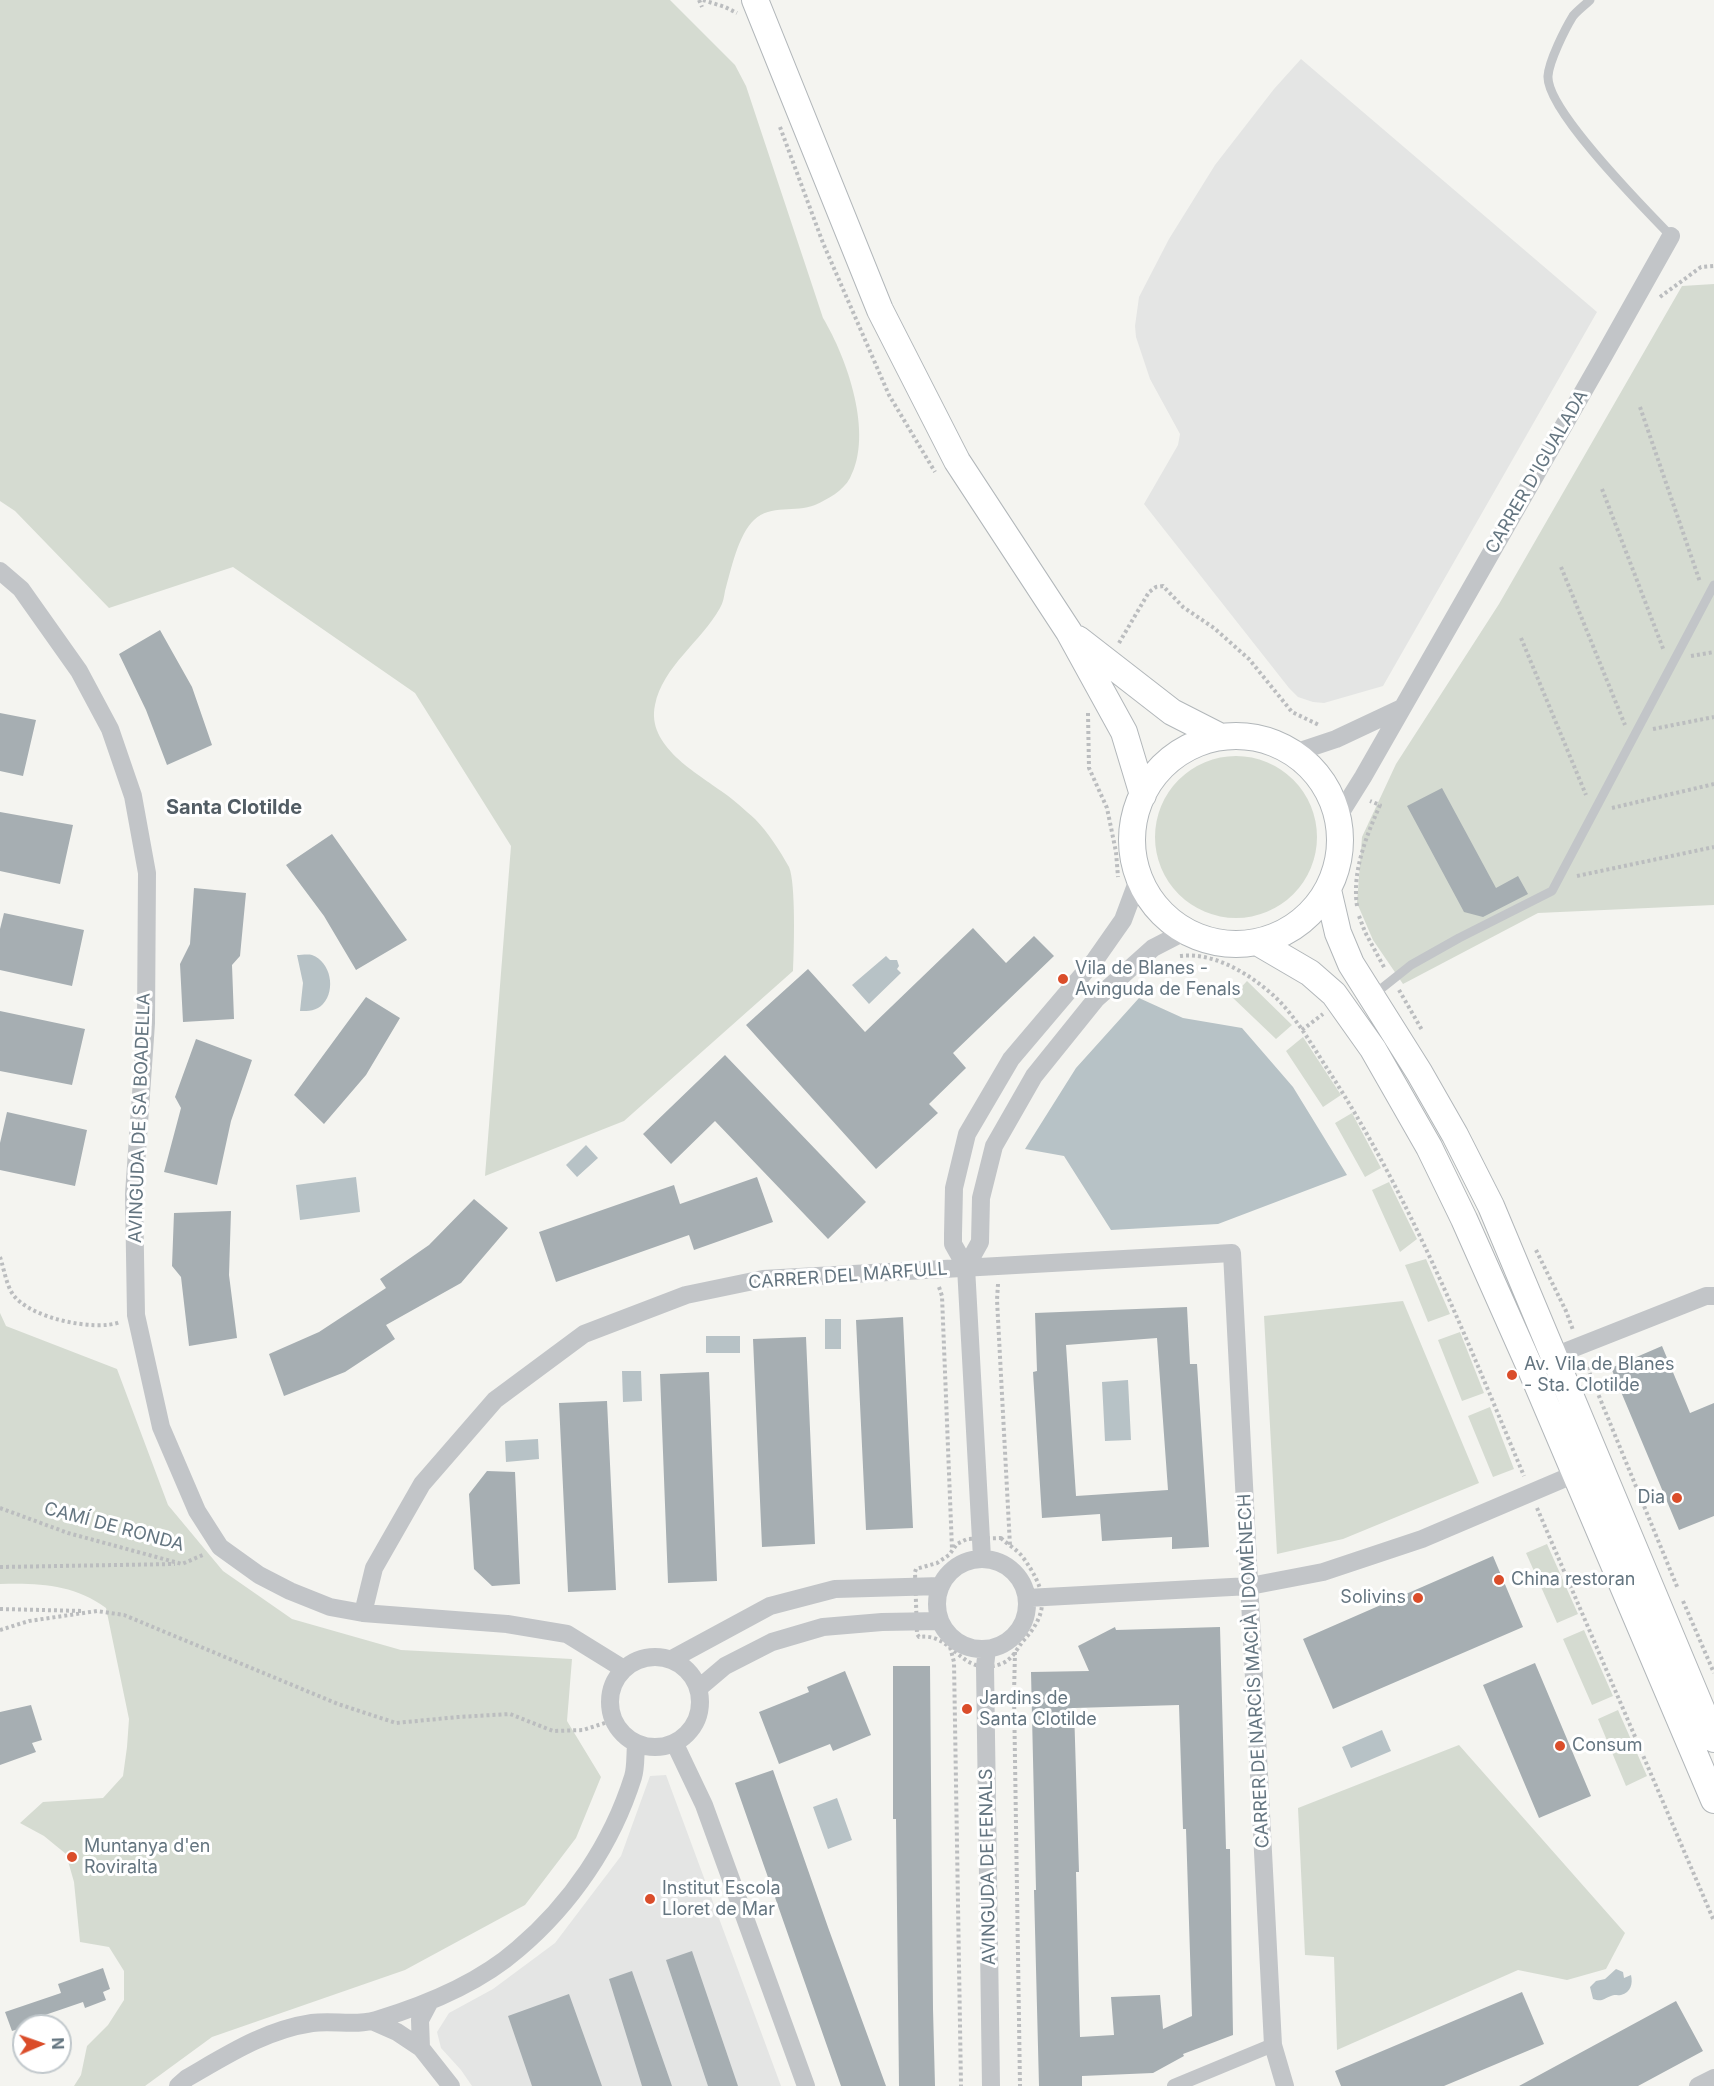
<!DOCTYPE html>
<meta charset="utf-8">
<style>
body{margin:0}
#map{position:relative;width:1714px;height:2086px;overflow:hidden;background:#f4f4f0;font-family:Inter,sans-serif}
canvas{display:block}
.north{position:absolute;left:12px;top:2014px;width:60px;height:60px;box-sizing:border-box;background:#fff;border:2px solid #c1c8cc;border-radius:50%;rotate:88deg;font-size:16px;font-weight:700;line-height:24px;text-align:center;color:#647580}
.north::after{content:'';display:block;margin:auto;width:21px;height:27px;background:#da4d2a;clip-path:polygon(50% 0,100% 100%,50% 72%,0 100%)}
</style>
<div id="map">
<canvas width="1714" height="2086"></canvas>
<div class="north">N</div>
</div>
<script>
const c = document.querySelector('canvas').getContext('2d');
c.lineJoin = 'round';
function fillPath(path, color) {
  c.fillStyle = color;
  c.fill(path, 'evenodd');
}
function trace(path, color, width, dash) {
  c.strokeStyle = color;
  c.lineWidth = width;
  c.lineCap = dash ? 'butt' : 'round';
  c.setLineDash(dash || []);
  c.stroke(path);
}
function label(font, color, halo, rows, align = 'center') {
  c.font = font + ' Inter,sans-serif';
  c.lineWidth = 6;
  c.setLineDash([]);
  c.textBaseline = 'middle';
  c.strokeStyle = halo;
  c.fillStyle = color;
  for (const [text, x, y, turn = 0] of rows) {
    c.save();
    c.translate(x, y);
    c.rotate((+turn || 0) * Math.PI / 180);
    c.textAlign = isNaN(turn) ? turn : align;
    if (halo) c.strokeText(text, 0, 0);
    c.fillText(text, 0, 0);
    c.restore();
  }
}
fillPath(new Path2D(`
 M1301,59l296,253 -214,374 -59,17 -11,-1 -15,-5 -9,-9 -145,-184 34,-59 2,-11 -30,-55 -14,-42 -1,-11 4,-29 30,-58 46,-74 59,-76z
 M666,1775l115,311h-309l-11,-16 -20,-22 -4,-16 12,-19 44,-24 62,-46 66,-87 29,-80z`), '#e4e5e4');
fillPath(new Path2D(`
 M0,0h670l65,65 11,21 77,232c24,40 51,116 27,160 -7,13 -22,21 -35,27 -20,8 -44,-1 -61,15 -16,15 -23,50 -29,71 -1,6 -2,12 -5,17 -19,34 -57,58 -65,97 -9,41 42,68 69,88 10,7 21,17 31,26 13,13 25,32 34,48 7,16 5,84 4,104l-169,150 -139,55 26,-330 -96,-153 -182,-126 -124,41 -94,-97 -15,-10z
 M1714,284v621l-176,8 -135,71 -30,-44 -16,-37 5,-66 34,-73 103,-160 183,-318z
 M1155 837a81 81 0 1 1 162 0a81 81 0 1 1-162 0Z
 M1247,981l45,44 -16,14 -44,-42z
 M1303,1037l38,58 -18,12 -37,-56z
 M1352,1113l29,55 -16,9 -30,-54z
 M1389,1182l28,57 -17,13 -28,-62z
 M1426,1259l24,55 -22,8 -23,-57z
 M1403,1301l76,182 -136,56 -66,15 -13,-238z
 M0,1313l6,13 111,43 51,136 55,66 69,48 109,31 171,9 -5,62 34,56 -25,61 -51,67 -120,65 -193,67 -67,49h-71l7,-11 6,-29 21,-21 16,-25v-29l-15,-24 -29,-5 -6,-60 -8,-28 -22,-18 -24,-13 23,-21 60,-4 20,-22 4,-29 2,-28 -23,-111c-33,-24 -67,-25 -106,-24z
 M1460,1332l24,61 -22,8 -24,-61z
 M1490,1407l24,62 -21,8 -25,-61z
 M1547,1544l31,70 -21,9 -31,-70z
 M1584,1630l29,66 -21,9 -29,-66z
 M1618,1710l29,66 -21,10 -28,-67z
 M1459,1745l166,188 -19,36 -39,11 -49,-10 -181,80 -3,-93 -29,-2 -7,-147z`), '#d5dbd1');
fillPath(new Path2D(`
 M297,955c4,0 11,-1 15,0 19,7 24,35 11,49 -6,7 -15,7 -23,7l3,-28z
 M886,956l4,4h7l2,6 -2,3 4,4 -32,31 -17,-19z
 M1139,998l44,20 59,10 51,59 54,88 -129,49 -107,6 -47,-74 -39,-7 51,-81z
 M586,1145l12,13 -21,19 -11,-12z
 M356,1177l4,35 -60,8 -4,-35z
 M825,1319h16v30h-16z
 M706,1336h34v17h-34z
 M622,1371h19l1,30 -19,1z
 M1128,1380l3,60 -26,1 -3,-59z
 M538,1439l1,20 -33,3 -1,-21z
 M1382,1730l9,21 -40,17 -9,-21z
 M837,1798l15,42 -24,9 -15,-42z
 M1616,1969l7,3 1,6 7,-3c2,9 0,17 -10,20 -5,1 -5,-1 -10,1 -8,3 -9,6 -18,3l-3,-12 6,-6 9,-2z`), '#b7c2c6');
fillPath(new Path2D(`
 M160,630l32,57 20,58 -45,20 -21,-55 -27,-56z
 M0,713l36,7 -13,56 -23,-5z
 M1442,788l54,100 22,-12 10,18 -45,23 -19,-5 -57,-106z
 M0,812l73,13 -13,59 -60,-13z
 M332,834l75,106 -51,30 -32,-54 -38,-51z
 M194,888l52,5 -6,63 -8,9 2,54 -51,3 -3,-58 10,-20z
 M4,913l80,17 -12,56 -72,-16v-41z
 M973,928l33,35 28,-27 20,20 -101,97 13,15 -37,36 9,9 -62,56 -130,-144 62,-56 57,63z
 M366,997l34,21 -34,57 -42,49 -30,-29z
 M0,1011l85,18 -13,56 -72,-14z
 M196,1039l56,21 -21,61 -14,64 -53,-13 17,-64 -6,-11z
 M725,1055l141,147 -38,37 -113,-118 -44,43 -28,-30z
 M7,1112l80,18 -12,56 -75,-16v-27z
 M757,1177l16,45 -79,28 -5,-15 -133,47 -17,-50 135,-47 6,19z
 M474,1199l34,29 -47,55 -75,42 9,14 -50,33 -61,24 -15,-42 50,-22 67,-44 -6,-9 49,-34z
 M231,1211l-2,64 8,63 -48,8 -8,-69 -9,-11 2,-53z
 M1187,1307l3,57h7l12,183 -37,2v-12l-70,4 -2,-27 -58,4 -9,-146 4,-1 -2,-58zM1157,1338l11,152 -92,6 -10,-151z
 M903,1317l10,211 -47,2 -10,-210z
 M806,1337l9,207 -53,3 -9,-208z
 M1662,1346l28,67 24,-10v113l-35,14 -68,-162z
 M709,1372l8,209 -49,2 -8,-209z
 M607,1401l9,189 -48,2 -9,-189z
 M487,1471l28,1 5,112 -28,2 -18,-17 -5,-75z
 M1493,1556l30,71 -190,82 -30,-70z
 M1115,1627l1,3 104,-3 6,222h4l3,186 -50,19 1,2 -31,17 -71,3v10h-43l-5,-196h2l-5,-218 58,-1 -11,-25zM1179,1705l4,124h3l6,187 -29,13 -3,-34 -49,2 3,38 -34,2 -4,-165h3l-5,-164z
 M1535,1663l56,133 -52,22 -56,-133z
 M893,1666h37l3,343 2,77h-36l-3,-267h-3z
 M845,1671l26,64 -38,16 -3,-7 -51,20 -20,-52 50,-20 -2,-5z
 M31,1705l11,35 -10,3 4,9 -36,13v-53z
 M773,1770l56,160 57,156h-45l-106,-303z
 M692,1951l46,135h-30l-42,-126z
 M103,1968l7,21 -7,3 3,8 -21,8 -2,-6 -38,13 2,5 -35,11 -7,-19 56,-19 -3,-9z
 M632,1971l40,115h-30l-33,-107z
 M1522,1992l22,52 -100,42h-103l-6,-15z
 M569,1994l33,92h-70l-24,-70z
 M1676,2001l27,50 -65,35h-119z`), '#a6aeb2');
const secondary = new Path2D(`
 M755,0l125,310 77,151 112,171 55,100 19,63
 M1078,639l94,73 49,25
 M1132 840a104 104 0 1 1 208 0a104 104 0 1 1-208 0Z
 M1328,890l10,43 13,31 68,108 36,63 36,71 223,533
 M1257,942l53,31 24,21 39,55 56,98 35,72 68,153 182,428`);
trace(secondary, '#b2b7ba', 28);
trace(new Path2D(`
 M699,0l3,7
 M703,0l22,7 12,6
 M780,127l43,116 66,152 46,77
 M1660,297l41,-30 13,-1
 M1640,407l60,175
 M1602,489l62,162
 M1561,567l64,158
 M1521,638l65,157
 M1119,643l30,-51 7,-5 7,-1 20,21 31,21 35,31 43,53 27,13
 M1691,656l23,-4
 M1088,713l1,55 18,40 9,44 2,25
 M1653,729l61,-12
 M1612,808l102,-24
 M1577,876l137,-29
 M1357,906c-5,-35 9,-69 23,-101l-10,-4
 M1359,916l6,16 20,37
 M1180,956c34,-4 68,17 93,39 24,22 41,54 59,81 80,125 135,264 192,400
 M1399,990l23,40
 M1302,1030l21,-16
 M1536,1250l30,61 7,19
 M0,1257c4,12 6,26 12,36 15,25 84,39 108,29
 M998,1284l-1,16 13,246
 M939,1287l3,9 10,253
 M1585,1362l93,227
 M0,1508l68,25 114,31 23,-10
 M1537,1508l177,413
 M1001,1538c6,6 15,11 21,18 23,32 30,54 1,85 -6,8 -11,19 -22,23 -41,14 -47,-32 -82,-27l-2,-3 -2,-62 1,-3 21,-6 12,-8 8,-11 10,-5z
 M0,1567l175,-3
 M1683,1601l31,72
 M0,1609l84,2
 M0,1630l29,-9 68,-10 27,4 214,89 58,19 62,-6 52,-3 43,17 30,-1 28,-9
 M950,1647l4,15 7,424
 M1015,1652l-1,42 6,392`), '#bbbdbf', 4, [3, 3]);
trace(new Path2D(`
 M1590,0c-5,5 -12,10 -17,16 -8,13 -24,45 -25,60 -2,34 97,133 123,160
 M1372,996l39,-31 48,-27 93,-47 162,-306`), '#c2c5c8', 9);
trace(new Path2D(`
 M1174,2086l99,-41`), '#c2c5c8', 14);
trace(new Path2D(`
 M0,571l21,18 58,82 31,58 23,67 14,77 -1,150 -12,171 2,121 25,112 36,84 23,36 39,28 31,16 40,16 33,6 144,11 60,10 55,34
 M1294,753l42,-14 66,-31
 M1338,817l25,-40 240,-420 68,-121
 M966,1267l14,-25 1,-44 13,-52 40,-70 62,-77 57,-51 33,-17
 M1554,1356l152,-60h8
 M982,1558l-16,-291 -13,-23v-10l1,-46 13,-54 44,-75 84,-99 28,-40 16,-43
 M937 1604a45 45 0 1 1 90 0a45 45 0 1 1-90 0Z
 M1027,1598l223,-12 73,-14 99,-33 153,-65
 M363,1613l11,-45 48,-84 73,-84 89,-66 102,-39 77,-16 469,-26 41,792 12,41
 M987,1649l-2,17 6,420
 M610 1702a45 45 0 1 1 90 0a45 45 0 1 1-90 0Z
 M672,1659l98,-53 65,-17 106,-3
 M699,1688l26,-22 47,-24 51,-15 59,-5 58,-1
 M675,1744l29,61 102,281
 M429,2003l-9,17 1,28 30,38
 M372,2021l25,11 24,16
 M178,2086l9,-8c40,-23 78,-48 125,-55 20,-3 44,3 64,-3 50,-15 102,-36 142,-71 53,-45 94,-105 115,-172 3,-10 2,-21 3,-32
 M1698,2086l16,-8`), '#c2c5c8', 18);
trace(secondary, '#fff', 26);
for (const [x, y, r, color] of [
 [1063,979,6,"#da4d2a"],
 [1512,1375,6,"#da4d2a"],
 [1677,1498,6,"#da4d2a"],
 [1499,1580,6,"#da4d2a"],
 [1418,1598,6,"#da4d2a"],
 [967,1709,6,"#da4d2a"],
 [1560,1746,6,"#da4d2a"],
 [72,1857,6,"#da4d2a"],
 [650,1899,6,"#da4d2a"]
]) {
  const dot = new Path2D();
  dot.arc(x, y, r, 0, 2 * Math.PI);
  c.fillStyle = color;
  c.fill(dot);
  trace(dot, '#fff', 2);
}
label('18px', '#647580', '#fff', [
 ["CARRER D'IGUALADA",1537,472,-60],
 ["AVINGUDA DE SA BOADELLA",140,1118,-88],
 ["CARRER DEL MARFULL",848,1276,-4],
 ["CAMÍ DE RONDA",114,1527,15],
 ["CARRER DE NARCÍS MACIÀ I DOMÈNECH",1254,1671,-93],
 ["AVINGUDA DE FENALS",988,1867,-91]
]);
label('18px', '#647580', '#fff', [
 ["Vila de Blanes -",1075,969],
 ["Avinguda de Fenals",1075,990],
 ["Av. Vila de Blanes",1524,1365],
 ["- Sta. Clotilde",1524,1386],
 ["Dia",1665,1498,"right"],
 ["China restoran",1511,1580],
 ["Solivins",1406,1598,"right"],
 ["Jardins de",979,1699],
 ["Santa Clotilde",979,1720],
 ["Consum",1572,1746],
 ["Muntanya d'en",84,1847],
 ["Roviralta",84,1868],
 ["Institut Escola",662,1889],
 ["Lloret de Mar",662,1910]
], 'left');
label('bold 20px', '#525d65', '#fff', [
 ["Santa Clotilde",234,808]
]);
</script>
